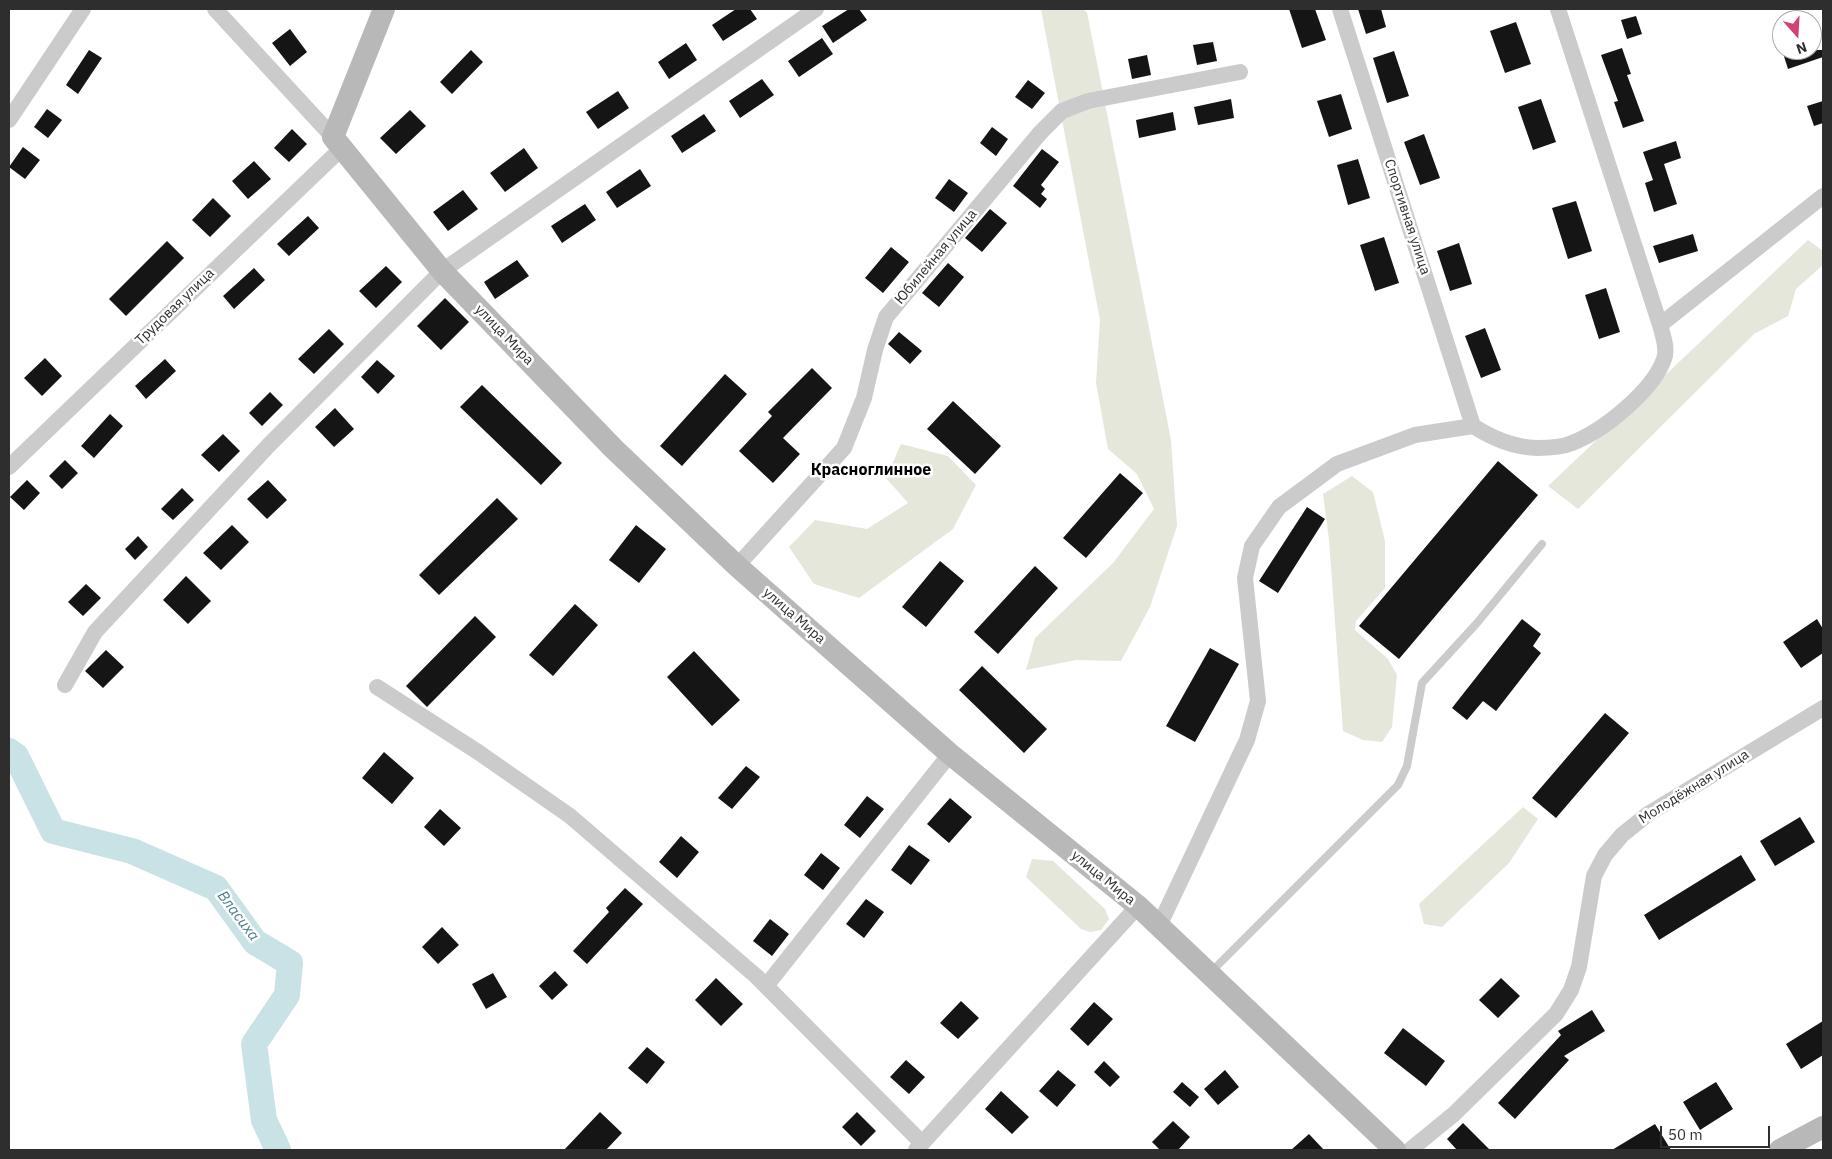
<!DOCTYPE html>
<meta charset="utf-8">
<style>
body{margin:0}
#map{position:relative;width:1832px;height:1159px;overflow:hidden;background:#fff;font-family:"IBM Plex Sans",sans-serif}
canvas{display:block}
.frame{position:absolute;inset:0;border:10px solid #2e2e2e;pointer-events:none}
.north{position:absolute;left:1772px;top:10px;width:50px;height:50px;box-sizing:border-box;background:#fff;border:1px solid #ababab;border-radius:50%;rotate:161deg;font-size:14px;font-weight:700;line-height:20px;text-align:center;color:#2e2e2e}
.north::after{content:'';display:block;margin:auto;width:18px;height:22px;background:#d24373;clip-path:polygon(50% 0,100% 100%,50% 72%,0 100%)}
.scale{position:absolute;left:1660px;top:1126px;width:110px;height:22px;box-sizing:border-box;border:2px solid #2e2e2e;border-top:0;padding-left:6px;font-size:15px;line-height:18px;white-space:nowrap;color:#2e2e2e;-webkit-text-stroke:4px #fff;paint-order:stroke}
</style>
<div id="map">
<canvas width="1832" height="1159"></canvas>
<div class="frame"></div>
<div class="north">N</div>
<div class="scale">50 m</div>
</div>
<script>
const c = document.querySelector('canvas').getContext('2d');
c.lineJoin = 'round';
function fillPath(path, color) {
  c.fillStyle = color;
  c.fill(path, 'evenodd');
}
function trace(path, color, width, dash) {
  c.strokeStyle = color;
  c.lineWidth = width;
  c.lineCap = dash ? 'butt' : 'round';
  c.setLineDash(dash || []);
  c.stroke(path);
}
function label(font, color, halo, rows, align = 'center') {
  c.font = font + ' "IBM Plex Sans",sans-serif';
  c.lineWidth = 5;
  c.setLineDash([]);
  c.textBaseline = 'middle';
  c.strokeStyle = halo;
  c.fillStyle = color;
  for (const [text, x, y, turn = 0] of rows) {
    c.save();
    c.translate(x, y);
    c.rotate((+turn || 0) * Math.PI / 180);
    c.textAlign = isNaN(turn) ? turn : align;
    if (halo) c.strokeText(text, 0, 0);
    c.fillText(text, 0, 0);
    c.restore();
  }
}
fillPath(new Path2D(`
 M1041,9h41l5,3 84,428 6,86 -27,81 -29,54 -45,-1 -50,10 9,-32 78,-75 41,-54 -17,-35 -29,-25 -12,-66 4,-63z
 M1808,240l15,11v14l-27,24 -8,27 -34,18 -176,175 -30,-23z
 M901,444l47,12 28,29 -23,44 -94,69 -45,-14 -25,-37 26,-27 52,9 41,-26 -22,-25z
 M1352,476l21,16 12,49v47l-29,33 -1,9 33,29 9,16 -5,52 -10,15 -19,-2 -20,-9 -14,-191 -6,-46z
 M1523,807l15,12 -29,44 -67,64 -18,-3 -5,-20z
 M1032,859l21,2 52,48 4,10 -8,11 -11,2 -9,-3 -55,-52z`), '#e5e7db');
trace(new Path2D(`
 M9,751l7,5 37,75 79,20 84,37 39,54 35,21 -3,32 -33,49 10,76 14,30`), '#c9e2e6', 26);
fillPath(new Path2D(`
 M736,9h14l7,10 -34,22 -11,-16z
 M849,9h10l8,11 -34,23 -11,-17z
 M1289,9h26l11,31 -24,8z
 M1358,9h23l5,18 -20,7z
 M1636,16l6,18 -15,5 -6,-19z
 M1516,22l15,42 -26,9 -15,-42z
 M290,29l17,23 -17,14 -18,-23z
 M822,38l11,16 -34,23 -11,-16z
 M1213,42l4,19 -20,4 -4,-20z
 M686,43l11,17 -28,19 -11,-17z
 M1622,48l9,26 -4,1 17,46 -21,7 -9,-26 4,-1 -17,-46z
 M89,50l13,8 -24,36 -12,-9z
 M471,50l12,12 -31,32 -12,-12z
 M1782,50h41v7l-35,12z
 M1394,51l15,45 -22,7 -14,-45z
 M1147,55l4,20 -19,4 -4,-20z
 M762,79l12,16 -34,23 -11,-17z
 M1028,80l17,13 -13,16 -17,-12z
 M618,91l11,17 -31,21 -12,-17z
 M1341,94l11,35 -23,8 -12,-36z
 M1231,99l3,19 -36,7 -4,-18z
 M1541,99l15,43 -23,8 -15,-43z
 M1823,101v22l-9,3 -7,-20z
 M47,109l15,11 -14,18 -14,-11z
 M410,110l16,16 -30,28 -16,-16z
 M1173,112l3,18 -37,8 -3,-18z
 M704,114l12,17 -34,22 -11,-17z
 M992,127l16,12 -12,17 -16,-13z
 M292,129l15,15 -18,18 -15,-14z
 M1424,134l16,44 -20,7 -16,-43z
 M1676,141l5,17 -17,6 13,40 -23,8 -9,-29 8,-3 -10,-28z
 M23,147l17,13 -15,19 -16,-12z
 M524,148l14,20 -33,24 -15,-19z
 M1042,149l17,13 -18,23 4,4 -4,5 6,5 -7,9 -27,-22z
 M1358,159l12,39 -22,7 -11,-40z
 M254,161l17,18 -23,20 -16,-18z
 M640,169l11,17 -34,22 -11,-16z
 M949,179l19,14 -14,19 -19,-14z
 M463,190l15,19 -30,22 -15,-19z
 M213,198l18,18 -21,21 -18,-17z
 M1576,201l16,50 -24,8 -16,-51z
 M585,204l11,16 -34,23 -11,-17z
 M990,209l17,14 -25,29 -17,-14z
 M308,216l11,12 -30,28 -12,-12z
 M1693,234l5,17 -39,12 -6,-17z
 M1384,237l15,46 -24,8 -15,-46z
 M167,241l17,17 -58,58 -17,-17z
 M1459,243l13,41 -22,7 -13,-40z
 M891,247l18,15 -26,31 -18,-15z
 M517,260l12,16 -34,23 -11,-17z
 M948,263l16,14 -25,30 -17,-14z
 M386,266l16,16 -26,26 -17,-17z
 M254,268l11,12 -31,29 -11,-13z
 M1606,288l14,44 -21,7 -14,-44z
 M445,298l24,24 -28,28 -24,-24z
 M1485,328l16,42 -20,8 -16,-42z
 M329,329l15,15 -30,30 -16,-15z
 M899,332l23,19 -12,13 -22,-20z
 M45,358l17,18 -20,20 -18,-18z
 M165,359l11,12 -30,28 -11,-13z
 M377,360l18,16 -17,18 -17,-17z
 M812,368l20,20 -49,50 17,16 -27,29 -34,-32 33,-35 -4,-4z
 M725,374l22,20 -65,72 -22,-20z
 M482,385l80,78 -21,22 -81,-78z
 M270,392l13,13 -21,21 -13,-13z
 M953,401l48,45 -26,28 -48,-45z
 M335,408l19,21 -20,18 -19,-20z
 M110,414l13,12 -29,32 -13,-12z
 M223,434l17,17 -21,21 -18,-17z
 M65,460l13,13 -16,16 -13,-13z
 M1498,461l40,34 -139,164 -40,-33z
 M1120,473l23,20 -57,65 -23,-20z
 M27,480l13,13 -16,17 -14,-13z
 M268,480l19,20 -20,19 -20,-20z
 M182,488l12,12 -21,20 -12,-11z
 M497,498l21,21 -79,76 -20,-20z
 M1307,507l18,12 -47,74 -19,-12z
 M232,525l17,17 -28,28 -18,-17z
 M636,525l30,24 -27,34 -30,-23z
 M138,536l10,11 -13,13 -10,-11z
 M940,561l24,20 -38,46 -24,-20z
 M1035,566l23,22 -60,66 -24,-22z
 M186,576l25,25 -23,23 -25,-24z
 M86,584l15,14 -18,18 -15,-14z
 M575,604l23,21 -45,51 -24,-21z
 M475,616l21,21 -69,70 -21,-21z
 M1522,619l19,15 -8,12 8,7 -45,58 -13,-10 -16,19 -15,-12z
 M1817,619l6,10v24l-22,15 -18,-26z
 M1210,648l29,16 -44,78 -29,-16z
 M106,650l18,17 -21,21 -18,-17z
 M694,651l46,49 -28,26 -45,-49z
 M982,666l65,63 -23,24 -65,-63z
 M1605,713l24,20 -73,85 -24,-20z
 M384,752l30,26 -22,26 -30,-26z
 M746,766l14,11 -28,32 -14,-11z
 M867,796l17,13 -24,29 -16,-13z
 M950,798l22,19 -23,26 -22,-19z
 M440,809l21,19 -17,18 -20,-19z
 M1800,817l15,25 -40,24 -15,-25z
 M681,836l18,16 -22,26 -18,-16z
 M909,845l21,15 -19,25 -20,-15z
 M821,853l19,15 -17,22 -19,-15z
 M1741,855l15,25 -97,60 -15,-25z
 M625,888l18,16 -56,60 -14,-13 36,-39 -3,-4z
 M866,899l18,13 -20,26 -18,-14z
 M770,919l19,15 -17,22 -19,-15z
 M442,927l17,18 -21,19 -16,-17z
 M555,971l13,14 -16,15 -13,-14z
 M493,973l14,24 -21,12 -14,-25z
 M716,978l27,26 -22,22 -26,-26z
 M1501,978l19,18 -22,22 -19,-18z
 M961,1001l18,17 -21,21 -18,-16z
 M1094,1002l19,17 -25,27 -18,-17z
 M1592,1010l13,21 -41,25 5,4 -54,59 -17,-16 63,-68 -3,-4z
 M1823,1021v34l-22,14 -15,-25z
 M1403,1028l42,33 -19,25 -42,-33z
 M647,1047l18,15 -18,22 -19,-16z
 M906,1060l19,17 -16,17 -19,-17z
 M1104,1061l16,16 -10,10 -16,-15z
 M1058,1070l18,15 -19,22 -18,-16z
 M1225,1070l14,17 -21,18 -14,-16z
 M1182,1082l17,15 -9,10 -17,-15z
 M1716,1082l17,27 -33,21 -17,-28z
 M1001,1091l28,26 -17,17 -27,-25z
 M600,1112l22,21 -16,17h-42z
 M857,1112l19,19 -15,15 -19,-19z
 M1173,1121l17,16 -12,13h-18l-8,-8z
 M1463,1123l27,27h-33l-10,-11z
 M1655,1124l16,26h-59z
 M1309,1134l15,16h-33z`), '#151515');
trace(new Path2D(`
 M1211,972l187,-187 9,-19 15,-83 55,-60 65,-79`), '#cbcbcb', 8);
trace(new Path2D(`
 M215,9l118,128
 M1340,9l133,417
 M9,120l74,-111
 M1660,325l163,-129
 M9,467l333,-319
 M737,566l107,-118 20,-50 11,-48 11,-33 154,-184 22,-22 26,-10 152,-29
 M65,685l30,-53 173,-186 174,-175 374,-262
 M377,687l101,65 92,64 186,160 166,167
 M1159,926l88,-186 11,-39 -13,-123 7,-32 27,-39 58,-43 78,-29 58,-9c21,13 40,21 64,22 10,0 26,-1 35,-5 31,-12 81,-52 92,-84 4,-10 -1,-23 -4,-34l-102,-316
 M766,986l184,-232
 M916,1150l222,-244
 M1410,1150l44,-36 102,-100 15,-24 8,-23 15,-91 11,-21 17,-20 26,-21 175,-106`), '#cbcbcb', 16);
trace(new Path2D(`
 M384,9l-51,128 109,134 172,178 123,117 213,188 188,152 257,244
 M1780,1150l43,-23`), '#b8b8b8', 22);
label('14px', '#2e2e2e', '#fff', [
 ["Спортивная улица",1407,217,72],
 ["Юбилейная улица",936,257,-50],
 ["Трудовая улица",175,307,-44],
 ["улица Мира",504,335,46],
 ["улица Мира",794,616,41],
 ["Молодёжная улица",1694,787,-32],
 ["улица Мира",1103,878,39]
]);
label('italic 15px', '#457f88', '#fff', [
 ["Власиха",238,916,53]
]);
label('bold 16px', '#000', '#fff', [
 ["Красноглинное",871,470]
]);
</script>
